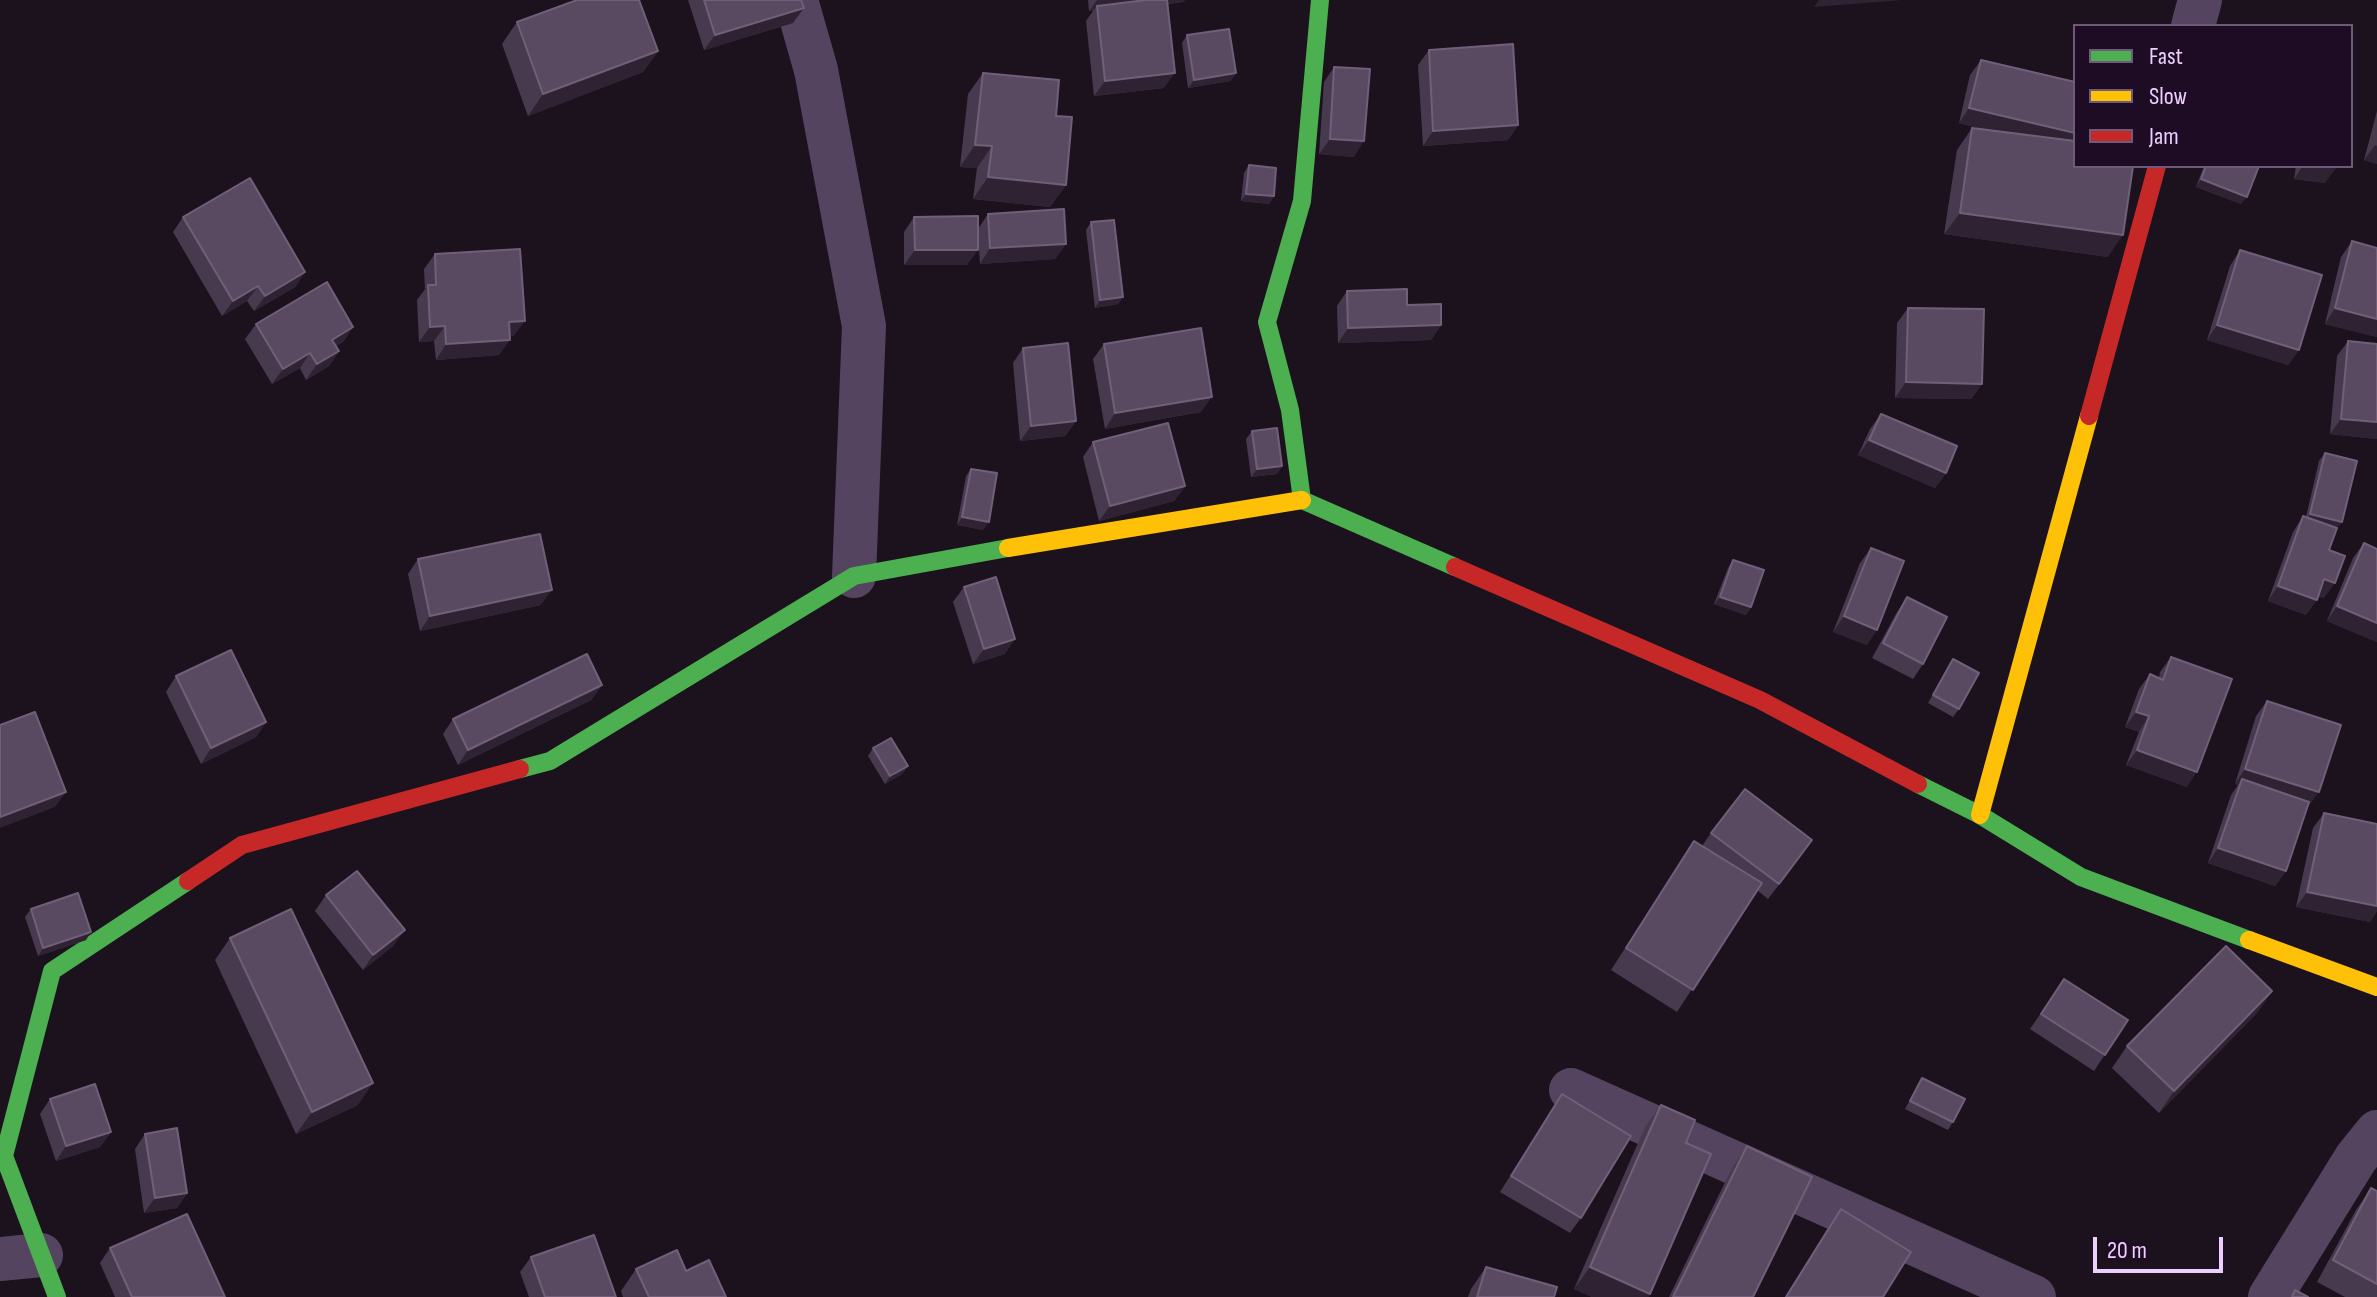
<!DOCTYPE html>
<style>
body{margin:0}
#map{position:relative;width:2377px;height:1297px;overflow:hidden;background:#1b121e;font-family:"Sofia Sans Condensed",sans-serif}
canvas{display:block}
.legend{position:absolute;left:2073px;top:24px;width:280px;height:144px;box-sizing:border-box;background:#1d0c24;border:2px solid #705a7c;margin:0;padding:10px 14px;list-style:none;font-size:24px;color:#edcfff}
.legend li{display:flex;align-items:center;gap:16px;height:40px}
.legend b{width:40px;border:2px solid #705a7c}
.scale{position:absolute;left:2093px;top:1237px;width:130px;height:36px;box-sizing:border-box;border:4px solid #edcfff;border-top:0;padding-left:10px;font-size:24px;line-height:28px;white-space:nowrap;color:#edcfff;-webkit-text-stroke:6px #1d0c24;paint-order:stroke}
</style>
<div id="map">
<canvas width="2377" height="1297"></canvas>
<ul class="legend">
<li><b style="height:10px;background:#4caf50"></b>Fast</li>
<li><b style="height:10px;background:#ffc107"></b>Slow</li>
<li><b style="height:10px;background:#c62828"></b>Jam</li>
</ul>
<div class="scale">20 m</div>
</div>
<script>
const c = document.querySelector('canvas').getContext('2d');
c.lineJoin = 'round';
function trace(path, color, width, dash) {
  c.strokeStyle = color;
  c.lineWidth = width;
  c.lineCap = dash ? 'butt' : 'round';
  c.setLineDash(dash || []);
  c.stroke(path);
}
function fillPath(path, color) {
  c.fillStyle = color;
  c.fill(path, 'evenodd');
}
trace(new Path2D(`
 M796,0l20,70 48,256 -10,250
 M2193,26l7,-26
 M1571,1090l463,207
 M0,1259l41,-4
 M2270,1297l86,-139 21,-26`), '#544460', 44);
trace(new Path2D(`
 M1320,0l-18,201 -35,121 23,88 12,90 153,67
 M520,769l30,-8 304,-185 154,-28
 M1918,784l62,31 101,62 168,63
 M57,1297l-53,-141 48,-185 136,-90`), '#4caf50', 18);
trace(new Path2D(`
 M1008,548l294,-48
 M1980,815l109,-399
 M2249,940l128,47`), '#ffc107', 18);
trace(new Path2D(`
 M2089,416l68,-250
 M1455,567l305,133 158,84
 M188,881l54,-36 278,-76`), '#c62828', 18);
fillPath(new Path2D(`
 M688,0h113l-8,23 -89,27z
 M1088,0h97l-2,2 -15,2 -4,84 -70,8 -8,-75 7,-10h-4z
 M517,22l141,29 -15,21 -115,44 -26,-72z
 M1187,35l49,38 -6,8 -42,7 -6,-45z
 M1429,50l89,75 -10,15 -85,6 -5,-81z
 M1981,60l94,106 33,91 -164,-23 13,-84 15,-22 10,1 -23,-6 11,-48z
 M1334,67l20,90 -35,-3 5,-72z
 M983,73l73,43 10,69 -16,22 -77,-8 4,-31 -17,-1 8,-73z
 M2377,111v53l-13,-4z
 M1249,165l25,31 -5,8 -28,-3 3,-28z
 M2204,166h55l-18,38 -45,-17z
 M2296,166h40l-11,17 -31,-4z
 M988,214l78,30 -11,15 -75,5 -2,-31 -11,32h-63v-33l10,-15 64,12z
 M183,217l122,55 -10,15 -41,24 -7,-10 -25,15 -49,-84z
 M1091,222l32,75 -5,7 -23,4 -9,-78z
 M2352,241l25,96 -52,-13 16,-67z
 M2240,250l59,100 -11,15 -81,-25 23,-74z
 M435,254l79,82h-4l-11,19 -63,5 -2,-19 -15,1 -2,-42 8,-11 -1,-20z
 M1347,291l60,14 34,20 -10,15 -93,3 -1,-37z
 M1908,308l74,76 -11,15 -76,-1 2,-75z
 M256,324l97,3 -10,15 -7,4 3,5 -10,15 -23,14 -6,-12 -28,16 -27,-45z
 M2348,341l29,3v95l-47,-5 7,-78z
 M1104,344l97,68 -96,17 -12,-70z
 M1023,348l53,73 -11,15 -45,5 -7,-78z
 M1881,414l65,59 -11,15 -77,-33 12,-26z
 M1252,431l30,35 -5,8 -26,3 -5,-38z
 M1093,442l92,44 -11,15 -75,20 -16,-64z
 M2325,453l17,69 -6,7 -7,21 -5,48 -6,-2 -12,19 -38,-14 25,-69 10,-16 3,1 13,-56z
 M971,469l12,61 -26,-5 9,-49z
 M2364,543l13,6v93l-50,-21 26,-63z
 M1871,548l-4,97 -34,-13 27,-69z
 M418,559l123,46 -121,26 -12,-57z
 M1733,560l18,47 -5,8 -32,-11 14,-36z
 M964,587l41,67 -32,10 -20,-62z
 M1907,597l16,67 -10,15 -41,-21 25,-46z
 M2171,657l16,130 -61,-22 13,-33 -14,-5 14,-38 11,-15 9,4 1,-6z
 M1953,659l6,50 -6,8 -25,-14z
 M176,676l90,46 -10,15 -55,27 -35,-72z
 M602,685l-11,15 -133,65 -15,-31 10,-15z
 M2267,701l41,106 -22,64 -11,15 -67,-23 23,-68 7,-10 -3,-1 21,-68z
 M873,748l35,18 -6,8 -17,10 -17,-28z
 M2324,813l53,11v87l-7,11 -74,-15 17,-79z
 M1711,833l90,23 -33,43 -11,-9 -80,122 -66,-42 83,-129 8,5z
 M326,895l68,50 -31,25 -48,-59z
 M31,909l55,31 -48,16 -13,-39z
 M230,938l128,167 -62,29 -81,-174z
 M2064,979l64,41 -34,51 -64,-42z
 M2272,991l-15,22 -98,100 -47,-45 15,-22z
 M1922,1078l31,44 -5,8 -43,-21z
 M1562,1094l19,124 -11,15 -70,-41z
 M50,1099l61,33 -11,15 -44,14 -16,-47z
 M1661,1105l25,38 -36,151 -2,3h-56l-18,-8 71,-162z
 M145,1134l42,59 -10,15 -33,5 -9,-64z
 M1747,1146l6,151h-84l63,-129z
 M2371,1188l6,3v106h-32l-28,-15 39,-72z
 M1841,1209l42,88h-98l41,-66z
 M110,1248l115,49h-110l-15,-34z
 M531,1257l85,40h-87l-9,-25z
 M1486,1267l68,30h-86l3,-8z
 M636,1269l50,2 40,26h-103l-2,-6z`), '#483a4e');
fillPath(new Path2D(`
 M1097,0h88l-2,2 -86,9v-5l-4,5h-4z
 M1819,0h83l-88,7z
 M804,8l-11,15 -89,27 11,-15z
 M658,51l-15,21 -115,44 15,-22z
 M1175,73l-11,15 -70,8 11,-15z
 M1236,73l-6,8 -42,7 6,-8z
 M1969,108l106,25v16l-1,2 -115,-28z
 M1518,125l-10,15 -85,6 10,-15z
 M1330,139l34,2 -10,16 -35,-3z
 M975,145l17,1 -15,22 -17,-1z
 M2375,145l2,1v18l-13,-4z
 M2303,166h16l17,2 -11,15 -31,-4z
 M988,177l78,8 -16,22 -77,-8z
 M2201,179l46,18 -6,7 -45,-17z
 M1246,194l28,2 -5,8 -28,-3z
 M1960,213l163,22 -15,22 -164,-23z
 M1066,244l-11,15 -75,5 10,-16z
 M915,250h63l-11,15h-63z
 M305,272l-10,15 -41,24 11,-15z
 M258,286l-11,15 -25,15 11,-15z
 M1123,297l-5,7 -23,4 5,-8z
 M2335,308l42,11v18l-52,-13z
 M525,321l-11,15 -16,1 11,-15z
 M1441,325l-10,15 -93,3 10,-15z
 M2217,325l82,25 -11,15 -81,-25z
 M445,326l-11,15 -15,1 11,-15z
 M353,327l-10,15 -22,13 11,-15z
 M510,340l-11,15 -63,5 10,-16z
 M339,351l-10,15 -23,14 11,-16z
 M310,353l-10,15 -28,16 11,-15z
 M1906,382l76,2 -11,15 -76,-1z
 M1212,397l-11,15 -96,17 10,-16z
 M2341,419l36,3v17l-47,-5z
 M1076,421l-11,15 -45,5 11,-15z
 M1869,440l77,33 -11,15 -77,-33z
 M1282,466l-5,8 -26,3 6,-8z
 M1185,486l-11,15 -75,20 11,-15z
 M2310,514l32,8 -6,7 -31,-7z
 M962,517l27,5 -6,8 -26,-5z
 M2324,579l11,4 -11,15 -10,-4z
 M2278,586l39,14 -11,15 -38,-14z
 M552,590l-11,15 -121,26 10,-15z
 M1720,597l31,10 -5,8 -32,-11z
 M2337,606l40,17v19l-50,-21z
 M1844,616l33,14 -10,15 -34,-13z
 M1015,639l-10,15 -32,10 11,-15z
 M602,685l-11,15 -133,65 10,-15z
 M2136,712l13,4 -10,16 -14,-5z
 M266,722l-10,15 -55,27 10,-16z
 M2137,750l60,22 -10,15 -61,-22z
 M908,766l-6,8 -17,10 5,-8z
 M2245,769l74,23 -11,15 -66,-28 -4,6 -3,-1z
 M66,792l-11,15 -55,21v-11z
 M2218,848l68,23 -11,15 -67,-23z
 M2307,892l70,14v5l-7,11 -74,-15z
 M405,930l-11,15 -31,25 10,-15z
 M91,932l-5,8 -48,16 5,-8z
 M2272,991l-15,22 -98,100 15,-22z
 M373,1083l-15,22 -62,29 16,-22z
 M111,1132l-11,15 -44,14 10,-15z
 M187,1193l-10,15 -33,5 11,-15z
 M1590,1267l60,27 -2,3h-56l-18,-8z`), '#2f2333');
const building = new Path2D(`
 M577,0h62l19,51 -115,43 -26,-72z
 M704,0h97l3,8 -89,27z
 M1146,0h21l8,73 -70,8 -8,-75z
 M1229,29l7,44 -42,7 -7,-45z
 M1513,44l5,81 -85,6 -4,-81z
 M1981,60l94,22v51l-106,-25z
 M1334,67l36,2 -6,72 -34,-2z
 M983,73l76,7 -3,36 16,1 -6,68 -78,-8 4,-31 -17,-1z
 M1972,128l103,13v25h58l-10,69 -163,-22z
 M1249,165l27,3 -2,28 -28,-2z
 M2206,166h53l-12,31 -46,-18z
 M250,178l55,94 -40,24 -7,-10 -25,15 -50,-84z
 M1064,209l2,35 -76,4 -2,-34z
 M978,216v34h-63l-1,-33z
 M1114,220l9,77 -23,3 -9,-78z
 M2352,241l25,7v71l-42,-11z
 M520,249l5,72 -16,1 1,18 -64,4 -1,-18 -15,1 -2,-42h8l-1,-31z
 M2240,250l82,25 -23,75 -82,-25z
 M327,282l26,45 -21,13 7,11 -22,13 -7,-11 -27,16 -27,-45z
 M1407,289v16l34,-1v21l-93,3 -1,-37z
 M1908,308l76,1 -2,75 -76,-2z
 M1201,328l11,69 -97,16 -11,-69z
 M2348,341l29,3v78l-36,-3z
 M1068,343l8,78 -45,5 -8,-78z
 M1881,414l76,32 -11,27 -77,-33z
 M1168,423l17,63 -75,20 -17,-64z
 M1277,428l5,38 -25,3 -5,-38z
 M2325,453l32,8 -15,61 -32,-8z
 M971,469l26,4 -8,49 -27,-5z
 M2303,516l34,12 -8,22 16,6 -10,27 -11,-4 -7,21 -39,-14z
 M540,534l12,56 -122,26 -12,-57z
 M2364,543l13,6v74l-40,-17z
 M1871,548l33,13 -27,69 -33,-14z
 M1733,560l31,10 -13,37 -31,-10z
 M996,577l19,62 -31,10 -20,-62z
 M1907,597l40,20 -24,47 -40,-21z
 M231,650l35,72 -55,26 -35,-72z
 M587,654l15,31 -134,65 -15,-31z
 M2171,657l61,22 -35,93 -60,-22 12,-34 -13,-4 14,-38 13,6z
 M1953,659l26,14 -20,36 -26,-14z
 M2267,701l74,24 -22,67 -74,-23z
 M35,712l31,80 -66,25v-92z
 M891,738l17,28 -18,10 -17,-28z
 M2242,779l67,23 -23,69 -68,-23z
 M1745,789l67,51 -33,44 -68,-51z
 M2324,813l53,11v82l-70,-14z
 M1694,841l68,42 -69,107 -67,-42z
 M357,871l48,59 -32,25 -47,-60z
 M78,893l13,39 -48,16 -12,-39z
 M291,909l82,174 -61,29 -82,-174z
 M2226,946l46,45 -98,100 -47,-45z
 M2064,979l64,41 -23,35 -64,-41z
 M1922,1078l43,21 -12,23 -43,-21z
 M95,1084l16,48 -45,14 -16,-47z
 M1562,1094l69,42 -50,82 -70,-42z
 M1661,1105l34,15 -9,23 25,11 -61,140 -60,-27z
 M177,1128l10,65 -32,5 -10,-64z
 M1747,1146l65,31 -59,120h-80z
 M2371,1188l6,3v93l-44,-24z
 M1841,1209l70,43 -28,45h-97z
 M187,1214l38,83h-93l-22,-49z
 M594,1235l22,62h-71l-14,-40z
 M677,1250l9,21 23,-11 17,37h-77l-13,-28z
 M1486,1267l71,20 -3,10h-77z
 M2295,1290l13,7h-16z`);
fillPath(building, '#5a4a61');
trace(building, '#715f7a', 2);
</script>
